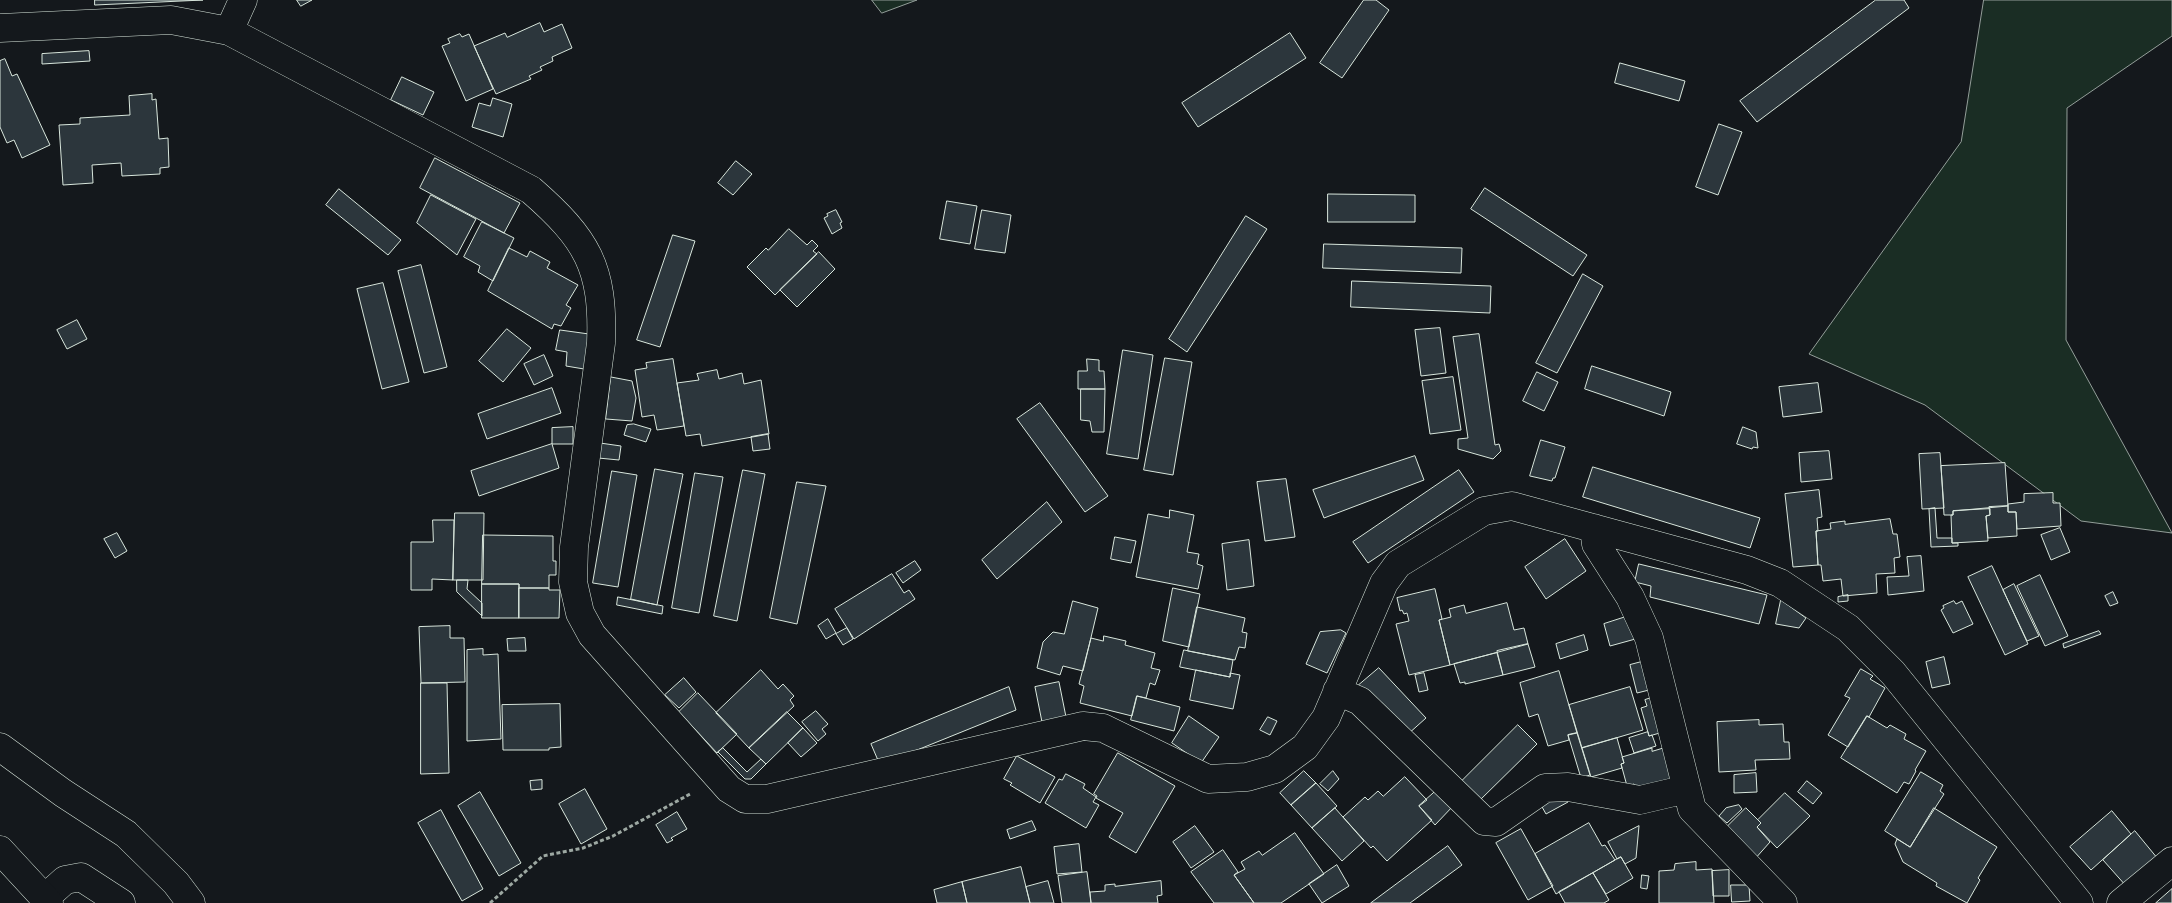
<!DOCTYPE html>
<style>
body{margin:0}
canvas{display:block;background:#14181c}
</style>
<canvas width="2172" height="903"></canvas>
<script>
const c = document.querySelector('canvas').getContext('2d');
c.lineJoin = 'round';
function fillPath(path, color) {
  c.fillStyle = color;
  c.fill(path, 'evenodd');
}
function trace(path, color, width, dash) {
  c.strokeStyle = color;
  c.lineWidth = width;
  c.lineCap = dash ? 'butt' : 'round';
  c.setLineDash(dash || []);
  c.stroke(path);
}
const green = new Path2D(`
 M872,0h45l-35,13z
 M1984,0h188v36l-105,72 -1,232 106,193 -91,-12 -156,-116 -116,-51 152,-212z`);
fillPath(green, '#1a2d24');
trace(green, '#939e99', 1);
const building = new Path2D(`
 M95,0h108l-108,5z
 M297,0h15l-11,6z
 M1364,0h12l13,10 -47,68 -22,-15z
 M1876,0h28l5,8 -152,114 -17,-21z
 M540,23l4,9 18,-8 10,24 -20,9 1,4 -13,6 2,3 -13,6 2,3 -35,15 -22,-48 31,-13 2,4z
 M1290,33l16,25 -108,69 -16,-24z
 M460,34l2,3 7,-3 24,55 -27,12 -24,-55 8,-3 -2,-4z
 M89,51l1,10 -48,3v-10z
 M5,59l7,17 5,-2 33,71 -28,13 -8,-18 -7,3 -7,-16v-66z
 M1620,63l65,18 -6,20 -64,-18z
 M402,77l32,15 -11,23 -32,-15z
 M152,94v6l4,-1 3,40 9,-1 1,29 -9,1v6l-38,2 -1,-13 -29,2 1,18 -30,2 -4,-60 21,-1v-6l50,-3 -1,-19z
 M493,98l19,6 -9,33 -31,-10 7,-24 11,3z
 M1719,124l23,8 -24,63 -22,-8z
 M435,158l85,45 -16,30 -84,-45z
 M736,161l16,13 -19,21 -15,-12z
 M1485,188l102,67 -14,21 -102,-67z
 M339,189l62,51 -13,15 -62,-50z
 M1328,194l87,1v27h-87z
 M431,195l45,24 -19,36 -40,-32z
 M947,201l30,5 -7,38 -30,-5z
 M836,210l6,12 -2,1 2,5 -10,6 -8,-16 4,-2 -1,-2z
 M982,210l29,5 -6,38 -30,-4z
 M1246,216l21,13 -80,123 -18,-13z
 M482,222l32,16 -21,43 -15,-9 2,-6 -16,-9z
 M789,229l18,16 5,-5 6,6 -5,5 4,3 -42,41 -28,-28 19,-19 2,2z
 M673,235l22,6 -35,106 -23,-7z
 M1324,244l138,4 -1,25 -138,-5z
 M509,248l18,9 3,-6 20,11 -3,6 31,17 -12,20 5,3 -10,18 -7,-2 -2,5 -64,-38z
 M819,252l16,17 -38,38 -17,-17z
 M421,265l26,102 -23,6 -26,-102z
 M1583,274l20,12 -46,87 -21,-10z
 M1352,281l139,5 -1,27 -139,-6z
 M383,283l26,99 -27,7 -25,-100z
 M77,320l10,19 -20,10 -10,-19z
 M1440,328l6,45 -25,3 -6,-46z
 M507,329l24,19 -28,34 -24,-21z
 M560,330l29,4 -5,35 -18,-3 1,-14 -11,-2z
 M1479,334l16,111 4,-1 2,7 -8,8 -35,-10v-10l10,-1 -15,-101z
 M1123,350l30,5 -15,104 -31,-5z
 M544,355l9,21 -19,9 -10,-21z
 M1165,358l27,4 -19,113 -29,-5z
 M673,359l11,67 -27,4 -3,-15 -12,2 -7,-47 12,-2 -1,-5z
 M1087,359l12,1v11h5l1,18h-27v-18h9z
 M1592,366l79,26 -7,24 -79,-27z
 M717,370l2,9 23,-6 2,11 17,-4 8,54 -67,12 -2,-12 -14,2 -9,-53 22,-3 -2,-6z
 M1537,372l21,10 -14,29 -21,-10z
 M611,377l21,4 4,17 -4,23 -26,-2z
 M1453,377l8,53 -31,4 -8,-53z
 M1818,383l4,29 -39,5 -4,-30z
 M552,388l9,25 -74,26 -9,-25z
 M1081,389h24l-1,43h-12l-2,-11 -9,-1z
 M1040,403l68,93 -23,16 -68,-93z
 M634,424l17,5 -5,13 -22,-7 3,-10z
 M573,427v17h-21v-16z
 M1743,427l13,5 2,16 -5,-1 -1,2 -15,-5z
 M768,434l2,15 -17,2 -2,-14z
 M1541,440l24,7 -10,31h-2l-1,3 -22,-5z
 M600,443l21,3 -2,14 -21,-2z
 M552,444l7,24 -80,28 -8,-25z
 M1829,451l3,28 -31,3 -2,-29z
 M1940,453l4,55 -22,1 -3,-55z
 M1415,456l9,24 -100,38 -11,-28z
 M2005,463l3,43 -55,5v4h-9l-3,-49z
 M1593,467l167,51 -10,30 -167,-51z
 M655,469l28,5 -26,131 -26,-6z
 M743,470l22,4 -28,147 -23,-5z
 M1459,470l15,22 -106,71 -15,-21z
 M612,471l25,4 -19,112 -25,-4z
 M695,473l28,4 -24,136 -27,-5z
 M1286,479l9,58 -30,4 -8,-59z
 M797,482l29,4 -29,138 -27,-6z
 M1819,490l3,27 -5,1 1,13h-2l2,34 -25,2 -8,-73z
 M2053,493v10h7l1,23 -44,3 -1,-17h-8v-8l16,-2v-8z
 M1047,502l15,20 -65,57 -15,-19z
 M2008,506v6h8l1,24 -29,2 -2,-22 4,-1 -1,-8z
 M1935,508l2,30h15v5h6v3l-27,1 -2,-38z
 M1990,509v6l-4,1 2,25 -36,2 -1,-28h2v-4z
 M1170,510l24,5 -7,37 12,2 -2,10 6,2 -5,23 -62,-12 12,-63 21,4z
 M455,513h29l-1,67h-30z
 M1890,519l3,15h4l3,23 -6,1 1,15 -19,1 1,19 -34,3 -2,-17 -18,2 -2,-16h-3l-2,-34 15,-2 -1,-6 15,-2v3z
 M433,520h21l-1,60 -21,-1v11h-21v-48h22z
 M2060,528l10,24 -19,8 -10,-25z
 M117,533l10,18 -12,7 -11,-19z
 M483,535l70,1v25h3v14h-7v13h-30v-4h-37z
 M1115,537l21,4 -5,22 -20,-4z
 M1565,539l21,32 -40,28 -21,-32z
 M1249,540l5,46 -27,4 -5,-46z
 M1921,556l3,35 -36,4 -1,-18 22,-1 -2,-19z
 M915,561l6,9 -18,13 -7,-10z
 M1639,564l128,31 -8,29 -109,-27 1,-11 -16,-4z
 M1992,566l36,78 -23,11 -37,-78z
 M892,574l12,19 5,-3 6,9 -61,40 -19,-30z
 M2040,575l28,61 -23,10 -28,-60z
 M457,580h11l-1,9 15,14v13l-25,-24z
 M482,584h37v34h-37z
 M2014,584l25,52 -12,5 -24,-51z
 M519,588h30v2h11l-1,28h-40z
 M1173,588l27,6 -11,53 -26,-6z
 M1435,589l7,30 -3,1 11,45 -41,10 -13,-51 13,-3 -2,-8 -3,1 -2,-4 -2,1 -3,-13z
 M2113,592l5,11 -8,3 -5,-10z
 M1848,595v6l-10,1v-5z
 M618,597l45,9 -1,8 -45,-9z
 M1781,600l25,18 -7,10 -23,-4z
 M1073,601l25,7 -15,63 -20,-5 -3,9 -23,-7 6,-26 10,-10 11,2z
 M1954,601l2,3 6,-3 11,23 -20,9 -12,-23 3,-2 -1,-2z
 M1507,603l7,27 10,-2 4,16 -78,21 -11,-45 12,-3 -2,-8 15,-4 2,8z
 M1197,607l48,11 -3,14 5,1 -2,15 -6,-1 -4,13 -47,-9z
 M1632,615l7,23 -29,8 -6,-22z
 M828,619l8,14 -10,6 -8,-13z
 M450,626v12h14l1,44 -44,1 -2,-56z
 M847,628l6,11 -10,6 -7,-11z
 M1341,630l5,3 -19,40 -21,-9 14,-32z
 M2099,631l2,3 -37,14 -1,-4z
 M1584,635l4,15 -28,9 -4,-15z
 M1104,636l22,5 -1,4 30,8 -4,15 9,2 -5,15 -5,-2 -4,15 -9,-2 -5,20 -52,-13 4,-17 -5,-2 12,-46 12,3z
 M525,638l1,13h-18l-1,-12z
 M1528,644l7,23 -32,8 -6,-24z
 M483,649v6l15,-1 3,85 -34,2v-91z
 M1184,650l49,10 -3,17 -50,-10z
 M1497,653l6,22 -38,9v-2l-5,1 -6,-19z
 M1944,657l6,27 -18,4 -6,-26z
 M1649,660l8,28 -20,5 -7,-28z
 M1379,668l47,50 -19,17 -48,-50z
 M1861,669l12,7 -3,3 15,9 -16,29 -2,-1 -19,31 -20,-12 22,-37 -5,-2z
 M761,670l17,19 5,-5 11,12 -4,4 4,6 -45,42 -33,-35z
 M1196,670l34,7v-4l10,2 -7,34 -43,-9z
 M1559,671l18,62 -9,2 1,5 -21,6 -10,-32 -9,3 -9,-34z
 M1424,673l4,17 -9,2 -4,-17z
 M684,678l12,14 -17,16 -14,-13z
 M1059,682l7,35 -24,5 -7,-35z
 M421,683h26l2,90 -28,1z
 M1009,687l7,23 -136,55 -9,-21z
 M1630,687l13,43 -61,18 -13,-43z
 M698,693l39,41 -20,19 -38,-41z
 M1137,696l43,11 -6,24 -43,-11z
 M1657,696l10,35 -18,5 -8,-28 6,-2 -2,-6z
 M560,704l1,43 -12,1v2h-46l-1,-45z
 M816,711l12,13 -6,5 4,5 -8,7 -16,-19z
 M787,712l16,16 -37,36 -17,-16z
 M1189,716l30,21 -18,26 -29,-20z
 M1867,716l20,12 3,-3 16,9 -2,5 22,12 -11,19 1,1 -7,13 -5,-2 -7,11 -56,-35z
 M1268,717l9,4 -7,14 -10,-5z
 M1759,720v5l24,-1 1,18h5l1,17 -35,1 1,10 -37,2 -2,-50z
 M1518,725l19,19 -59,58 -19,-18z
 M803,728l14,15 -16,14 -13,-14z
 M1648,732l1,4 3,-1 4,11 -22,7 -5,-15z
 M1577,733l13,42 -9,3 -13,-43z
 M1617,738l7,25 -3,1 1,4 -31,9 -9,-29z
 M1668,747l10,31 -42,12 -2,-6 -7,2 -6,-22 3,-1 -2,-6 30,-9v3z
 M723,748l24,24 14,-13 5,5 -15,15h-6l-27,-27z
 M1118,753l57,33 -39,67 -27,-16 14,-24 -27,-15 1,-2 -3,-2z
 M1017,756l38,21 -15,26 -30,-18 2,-2 -8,-4z
 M1304,771l12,12 -25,22 -11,-12z
 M1333,771l6,8 -11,12 -8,-7z
 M1921,772l22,13 -3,6 4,3 -34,53 -25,-16z
 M1756,773l1,19 -23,1v-18z
 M1066,774l19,10 -2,4 13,9 -3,5 6,3 -13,23 -41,-25 14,-24 3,1z
 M1405,777l22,23 -8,6 13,14 -45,41 -14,-15 -2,2 -28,-31 22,-20 3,3 10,-9 5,5z
 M542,780v9l-11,1 -1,-9z
 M1807,781l15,12 -9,11 -15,-12z
 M1316,783l21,23 -25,22 -21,-23z
 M585,789l22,40 -26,15 -22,-40z
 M1437,790l17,15 -19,20 -16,-19z
 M480,792l41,71 -22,13 -41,-70z
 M1562,793l6,9 -22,12 -5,-9z
 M1785,793l25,23 -33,32 -20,-21 4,-4 -3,-3z
 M1739,805l3,4 -15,14 -8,-7 7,-8z
 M1335,808l29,33 -22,20 -30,-33z
 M1746,808l15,15 -4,4 13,15 -16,18 -30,-30z
 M1934,808l63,39 -19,31 2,2 -13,23 -31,-17 1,-3 -34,-21 -8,-18 2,-5 13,8z
 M441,810l42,79 -21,12 -44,-78z
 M2112,811l19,23 -40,36 -21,-23z
 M677,812l10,17 -16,9 2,2 -6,3 -11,-18z
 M1032,821l4,9 -26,9 -3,-9z
 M1589,823l13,23 3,-1 10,15 -59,34 -21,-40z
 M1195,826l19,26 -23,16 -18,-26z
 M1639,826l-3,32 -11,6 -4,-7 -4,2 -9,-17z
 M1521,829l32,57 -25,14 -32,-57z
 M2135,831l23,28 -31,28 -24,-27z
 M1295,833l29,41 -43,29h-27l-20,-28 11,-6 -4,-7 18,-11 3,4z
 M1079,844l3,28 -25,2 -3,-27z
 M1448,846l14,19 -52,38h-39z
 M1223,850l15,22 -4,3 20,28h-40l-23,-31z
 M1621,857l12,21 -27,16 -13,-21z
 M1696,862v8l16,-1 2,34h-55v-32l15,-1 1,-6z
 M1337,865l12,21 -27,17 -13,-19z
 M1021,867l9,36h-63l-5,-21z
 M1729,870v26h-16l-1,-25z
 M1087,872l4,31h-29l-4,-27z
 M1593,873l16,27 -5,3h-39l-6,-11z
 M1642,875l7,1 -2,13 -6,-1z
 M1048,881l6,22h-24l-4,-16z
 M1161,881l1,14 -5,1 1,7h-67l-1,-11 15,-1v-6l10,-1v2z
 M962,882l5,21h-30l-3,-13z
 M1731,885h18l1,16 -18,1z
 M2172,889v14h-16z`);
fillPath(building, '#2c363c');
trace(building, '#d8e6dc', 1);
const street = new Path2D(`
 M0,28l171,-8 58,11 302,159c56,49 73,77 70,153l-27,204 -1,35 7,31 12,22 137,154 16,10h22l316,-73 20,2 105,51 39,-2 28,-8 30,-22 21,-29 58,-135 14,-19 86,-53 28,-5 235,64 33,13 68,45 45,45 186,230
 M229,31l14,-31
 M1594,528l2,16 34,53 19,41 43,171 91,94
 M1337,691l23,10 124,120 12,1 49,-34 23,-1 72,13 47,-11
 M0,747l63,46 63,41 50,49 15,20
 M45,898l20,-18 16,-3 40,26
 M2121,903l51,-42`);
const primary = new Path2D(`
 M0,850l49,53`);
trace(street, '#d8e6dc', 29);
trace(primary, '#d8e6dc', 29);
trace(new Path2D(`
 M490,903l53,-47 40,-8 30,-12 79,-43`), '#9da8a2', 3, [4, 2.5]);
trace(street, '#14181c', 28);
trace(primary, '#14181c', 28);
</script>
